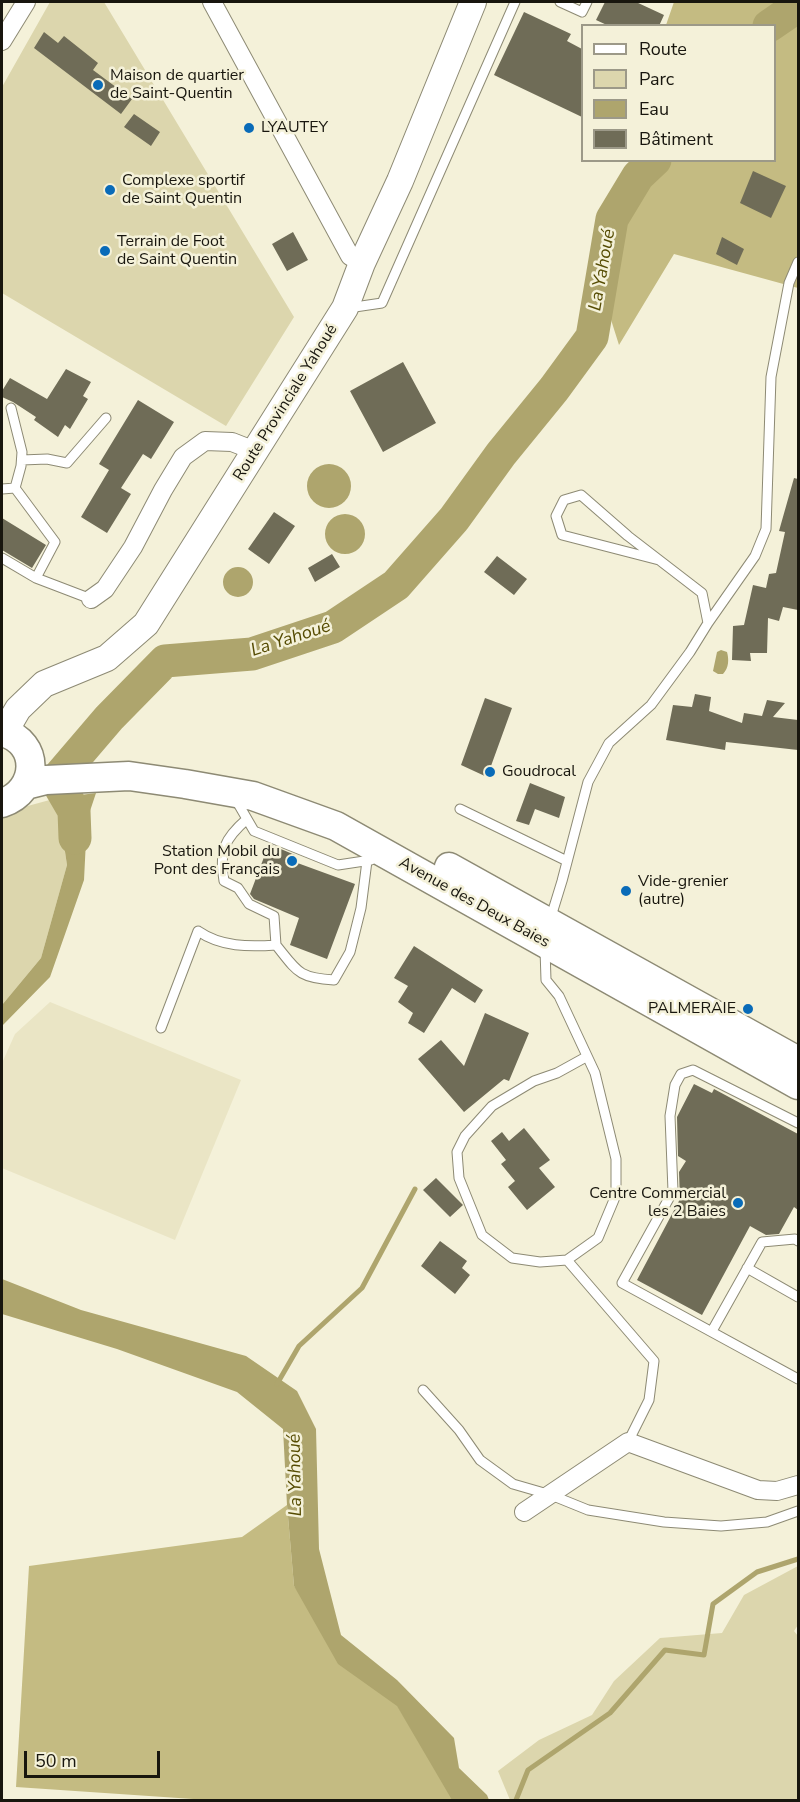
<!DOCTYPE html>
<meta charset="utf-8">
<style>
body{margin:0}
#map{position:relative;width:800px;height:1802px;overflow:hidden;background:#f4f1d9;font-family:"Nunito Sans",sans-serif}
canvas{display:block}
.frame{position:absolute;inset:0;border:3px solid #18160e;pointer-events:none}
.legend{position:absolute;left:581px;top:24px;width:195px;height:138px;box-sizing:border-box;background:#f4f1d9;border:2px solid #9c9988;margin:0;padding:8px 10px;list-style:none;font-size:18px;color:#18160e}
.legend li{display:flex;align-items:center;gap:12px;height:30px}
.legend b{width:30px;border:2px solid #9c9988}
.scale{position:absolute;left:24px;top:1751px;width:136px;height:27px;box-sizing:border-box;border:3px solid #18160e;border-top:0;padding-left:8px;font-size:18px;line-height:21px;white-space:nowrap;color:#18160e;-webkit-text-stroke:4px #f4f1d9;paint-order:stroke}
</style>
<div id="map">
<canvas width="800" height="1802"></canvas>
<div class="frame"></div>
<ul class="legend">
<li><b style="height:8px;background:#fff"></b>Route</li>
<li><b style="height:16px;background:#dcd6ad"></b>Parc</li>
<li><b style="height:16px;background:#aea56d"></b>Eau</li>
<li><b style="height:16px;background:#6f6c57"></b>Bâtiment</li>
</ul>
<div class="scale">50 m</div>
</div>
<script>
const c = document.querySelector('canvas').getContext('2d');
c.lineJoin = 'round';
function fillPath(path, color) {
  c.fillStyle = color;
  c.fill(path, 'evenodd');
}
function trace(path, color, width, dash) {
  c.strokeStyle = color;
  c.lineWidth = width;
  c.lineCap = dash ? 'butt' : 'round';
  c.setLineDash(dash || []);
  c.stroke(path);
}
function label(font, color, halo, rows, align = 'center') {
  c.font = font + ' "Nunito Sans",sans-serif';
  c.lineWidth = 5;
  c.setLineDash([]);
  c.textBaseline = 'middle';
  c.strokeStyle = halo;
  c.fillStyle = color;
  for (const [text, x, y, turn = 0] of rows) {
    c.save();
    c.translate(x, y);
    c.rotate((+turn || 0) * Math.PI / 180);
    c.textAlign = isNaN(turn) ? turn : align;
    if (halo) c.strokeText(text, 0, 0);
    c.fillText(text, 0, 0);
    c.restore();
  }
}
fillPath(new Path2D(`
 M50,1002l191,78 -66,160 -173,-72v-105l13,-29z`), '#eae5c5');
fillPath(new Path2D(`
 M50,2h54l190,315 -68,109 -224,-133v-206z
 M57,798l10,67 -26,93 -39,47v-192z
 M798,1566v59l-4,6 4,5v164h-288l-12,-29 41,-31 53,-25 22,-34 46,-43 62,-5 22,-38z`), '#dcd6ad');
fillPath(new Path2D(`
 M674,2h124v286l-124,-34 -55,91 -12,-38 14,-87 34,-46 13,-13 106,-1v-134l-108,-1z
 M287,1505l7,81 103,119 57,95h-246l-192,-13 13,-221 213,-29z`), '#c4bb82');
fillPath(new Path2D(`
 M307 486a22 22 0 1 1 44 0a22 22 0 1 1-44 0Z
 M325 534a20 20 0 1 1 40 0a20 20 0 1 1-40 0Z
 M223 582a15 15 0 1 1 30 0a15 15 0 1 1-30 0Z
 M721,650l6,2c2,7 2,16 -4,22h-5l-5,-3 4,-19z
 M96,793l-9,27 -3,60 -34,97 -48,49v-21l39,-47 26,-93 -10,-67z
 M2,1279l79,31 165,46 51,35 19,38 3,120 22,86 56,45 57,58 5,30 28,27 2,5h-37l-55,-94 -59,-42 -44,-78 -7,-81 -4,-76 -46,-37 -120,-43 -115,-35z`), '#aea56d');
trace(new Path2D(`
 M277,1384l22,-38 63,-58 53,-99
 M516,1800l12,-30 82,-57 55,-63 39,5 9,-51 44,-32 41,-13`), '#aea56d', 5);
trace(new Path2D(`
 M769,26l29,-20
 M75,838l-1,-27 -18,-31 53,-62 56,-57 87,-7 81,-27 63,-42 58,-66 47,-65 53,-65 38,-52 20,-118 26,-43 17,-16`), '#aea56d', 33);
fillPath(new Path2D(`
 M605,2h31l28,13 -5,11h-50l-13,-6z
 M524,12l47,22 -4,7 15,8v68l-88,-42z
 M44,32l14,11 6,-7 34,27 -5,7 39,29 -11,15 -87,-66z
 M134,114l26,18 -9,14 -27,-19z
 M753,171l33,15 -15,32 -31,-15z
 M293,232l15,28 -21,11 -15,-27z
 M722,237l22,12 -7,16 -21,-11z
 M403,362l33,61 -53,29 -33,-61z
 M66,369l25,13 -8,14 5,3 -18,30 -5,-4 -7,12 -24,-17 2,-3 -23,-15 -11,-5v-6l8,-13 37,21z
 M138,400l36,22 -23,37 -8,-5 -22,34 10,6 -24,39 -26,-16 28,-47 -10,-6z
 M794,478l4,1v131l-15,-3 -4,14 -11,-3 -1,35h-17l1,8 -19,-1 1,-34 11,-1 9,-40 13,3 3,-14 7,-1 9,-41 -6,-1z
 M274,512l21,14 -26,38 -21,-15z
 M2,518l44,27 -14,23 -30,-18z
 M332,554l8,13 -25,15 -7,-14z
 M497,556l30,23 -13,16 -30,-23z
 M695,694l16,3 -2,14 33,12 2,-10 18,3 5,-16 18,3 -12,14 25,3v30l-72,-8 -1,8 -59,-10 7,-35 19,2z
 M485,698l27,10 -25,69 -26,-12z
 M530,783l35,14 -6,21 -24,-9 -6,16 -13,-4z
 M269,844l26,11 -3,6 63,23 -28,75 -37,-14 9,-27 -45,-19 -4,-5z
 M414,946l69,44 -8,13 -23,-15 -28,45 -16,-10 5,-10 -15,-11 10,-16 -14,-8z
 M485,1013l44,20 -20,48 -5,-2 -40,33 -46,-53 23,-19 23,26z
 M694,1084l18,9 2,-4 84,45v76l-4,-3 -15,27 -13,1 -16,-9 -48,89 -65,-35 43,-81 -1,-27 7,-11 -8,-5 -1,-39z
 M524,1128l26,32 -11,8 16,19 -28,23 -19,-23 7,-6 -14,-17 5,-4 -15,-19 11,-9 7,9z
 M436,1178l27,27 -13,12 -27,-27z
 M440,1241l27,20 -5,7 8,7 -15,19 -34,-28z`), '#6f6c57');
const lane = new Path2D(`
 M560,2l22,10 5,-10
 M348,308l34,-5 133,-301
 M11,408l11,44 -1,14 -6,22 40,54 -19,36
 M22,460l25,-1 20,4 39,-45
 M2,489l13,-1
 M2,558l34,20 55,21
 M708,623l47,-67 11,-27 5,-152 18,-94 9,-21
 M236,800l18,31 84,34 33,-5
 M460,809l107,52
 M550,920l12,-39 26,-99 21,-39 42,-38 39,-53 18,-29 -6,-30 -74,-57 -47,-41 -17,5 -8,16 6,19 97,25
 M276,945c21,26 22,33 58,35l16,-28 11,-44 6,-47
 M545,949l1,31 13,16 36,77 21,86v36l-18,43 -31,22 -27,2 -28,-4 -30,-23 -23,-57 -2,-26 8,-16 27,-30 42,-25 23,-8 29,-16
 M161,1028l37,-97c23,16 51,16 78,14l-2,-29 -25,-12 -11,-16 -14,-7c-5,-30 0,-42 23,-62
 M798,1123l-105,-53 -12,4 -6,11 -5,31 3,75 -51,92 176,96
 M567,1260l87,101 -5,39 -21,42
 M747,1268l51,29
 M712,1331l50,-89 33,-3 3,2
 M423,1390l36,40 21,30 33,24 38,11 37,15 76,12 57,4 46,-4 31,-11`);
const street = new Path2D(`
 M212,2l138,254 12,7
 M2,41l24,-39
 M91,599l14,-10 28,-42 30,-57 20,-33 22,-16 27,1 23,9
 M524,1512l104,-70 130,48 19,1 21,-6`);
const secondary = new Path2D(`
 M4,733l14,-24 26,-25 63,-26 39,-34 199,-316 17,-45 38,-82 73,-179`);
const primary = new Path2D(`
 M2,732c39,10 37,59 0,71
 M26,785l20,-5 83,-4 56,8 68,12 83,30 462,259
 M449,867l349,194`);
trace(lane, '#8d8a74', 11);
trace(street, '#8d8a74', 20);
trace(secondary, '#8d8a74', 28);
trace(primary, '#8d8a74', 31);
trace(lane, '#fff', 9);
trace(street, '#fff', 18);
trace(secondary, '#fff', 26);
trace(primary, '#fff', 28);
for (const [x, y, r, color] of [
 [98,85,6,"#096bb8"],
 [249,128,6,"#096bb8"],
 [110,190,6,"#096bb8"],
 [105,251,6,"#096bb8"],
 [490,772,6,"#096bb8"],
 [292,861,6,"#096bb8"],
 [626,891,6,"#096bb8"],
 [748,1009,6,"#096bb8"],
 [738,1203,6,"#096bb8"]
]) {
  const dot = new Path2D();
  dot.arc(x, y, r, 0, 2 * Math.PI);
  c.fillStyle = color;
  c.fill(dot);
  trace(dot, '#f4f1d9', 2);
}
label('16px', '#18160e', '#f4f1d9', [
 ["Maison de quartier",110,76],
 ["de Saint-Quentin",110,94],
 ["LYAUTEY",261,128],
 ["Complexe sportif",122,181],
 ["de Saint Quentin",122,199],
 ["Terrain de Foot",117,242],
 ["de Saint Quentin",117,260],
 ["Goudrocal",502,772],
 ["Station Mobil du",280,852,"right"],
 ["Pont des Français",280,870,"right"],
 ["Vide-grenier",638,882],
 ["(autre)",638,900],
 ["PALMERAIE",736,1009,"right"],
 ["Centre Commercial",726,1194,"right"],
 ["les 2 Baies",726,1212,"right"]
], 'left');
label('16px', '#18160e', '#f4f1d9', [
 ["Route Provinciale Yahoué",286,403,-58],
 ["Avenue des Deux Baies",474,903,29]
]);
label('italic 18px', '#554b02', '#f4f1d9', [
 ["La Yahoué",603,270,-80],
 ["La Yahoué",291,639,-18],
 ["La Yahoué",296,1475,-91]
]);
</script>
